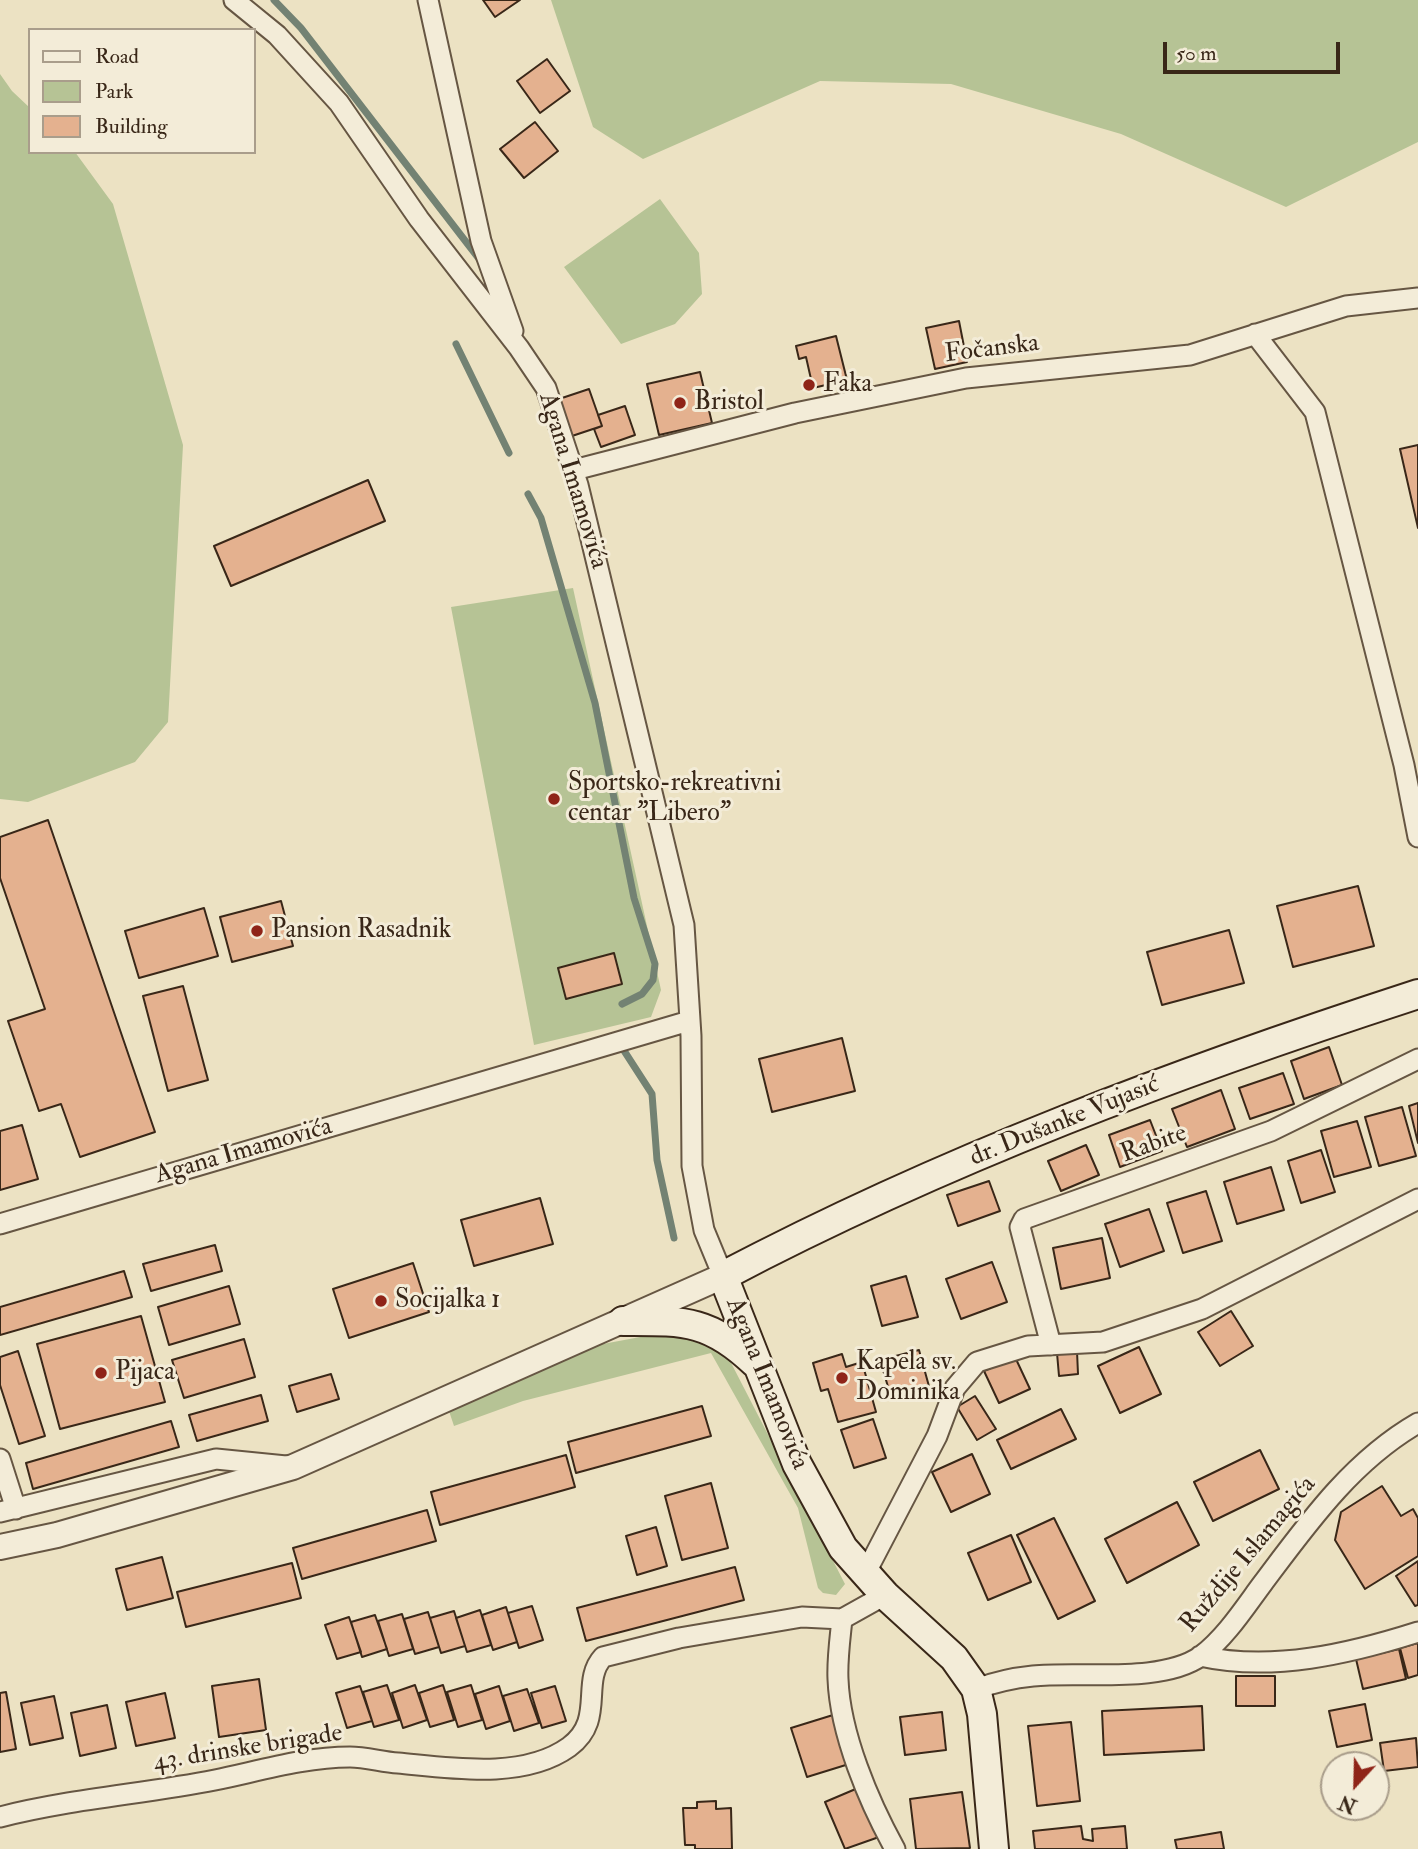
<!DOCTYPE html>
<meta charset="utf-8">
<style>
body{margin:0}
#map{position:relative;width:1418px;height:1849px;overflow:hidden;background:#ece2c3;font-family:"IM FELL Double Pica",serif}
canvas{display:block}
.legend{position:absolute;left:28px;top:28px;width:228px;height:126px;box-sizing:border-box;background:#f3ecd8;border:2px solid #a99d8b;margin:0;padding:9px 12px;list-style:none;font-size:21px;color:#392718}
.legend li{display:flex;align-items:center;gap:14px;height:35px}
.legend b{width:35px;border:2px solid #a99d8b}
.north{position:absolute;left:1320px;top:1751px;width:70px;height:70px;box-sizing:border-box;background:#f3ecd8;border:2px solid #a99d8b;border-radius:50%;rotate:202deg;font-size:19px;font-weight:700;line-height:28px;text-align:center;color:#392718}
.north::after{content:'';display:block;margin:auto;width:24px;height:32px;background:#8f2418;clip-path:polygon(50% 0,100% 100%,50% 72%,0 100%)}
.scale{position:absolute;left:1163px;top:42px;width:177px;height:32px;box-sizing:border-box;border:4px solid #392718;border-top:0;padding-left:9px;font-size:21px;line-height:24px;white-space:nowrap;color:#392718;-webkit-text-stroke:5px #f3ecd8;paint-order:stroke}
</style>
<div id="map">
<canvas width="1418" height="1849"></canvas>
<ul class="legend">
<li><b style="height:9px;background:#f3ecd8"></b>Road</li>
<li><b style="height:19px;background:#b6c395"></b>Park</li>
<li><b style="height:19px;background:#e4b18f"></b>Building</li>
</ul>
<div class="north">N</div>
<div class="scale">50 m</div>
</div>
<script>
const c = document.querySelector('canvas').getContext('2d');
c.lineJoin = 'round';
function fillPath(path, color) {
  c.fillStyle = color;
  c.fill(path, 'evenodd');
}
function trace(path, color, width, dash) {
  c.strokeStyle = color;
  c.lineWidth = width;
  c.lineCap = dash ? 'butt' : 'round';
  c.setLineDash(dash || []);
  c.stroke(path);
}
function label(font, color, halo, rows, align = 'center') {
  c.font = font + ' "IM FELL Double Pica",serif';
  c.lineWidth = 6;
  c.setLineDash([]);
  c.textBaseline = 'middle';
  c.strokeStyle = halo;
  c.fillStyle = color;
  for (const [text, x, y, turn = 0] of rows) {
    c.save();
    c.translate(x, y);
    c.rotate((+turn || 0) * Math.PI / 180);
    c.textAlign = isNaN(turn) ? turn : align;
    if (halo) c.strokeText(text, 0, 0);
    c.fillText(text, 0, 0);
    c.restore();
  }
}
fillPath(new Path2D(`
 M551,0h867v142l-132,65 -165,-73 -170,-50 -131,-3 -177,78 -50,-32z
 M0,74l12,17 18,17v44h45l38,52 70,241 -15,277 -33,40 -107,40 -28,-3z
 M660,199l39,54 3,41 -27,30 -54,20 -57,-77z
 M573,588l88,402 -10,27 -117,28 -83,-438z
 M686,1334l41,21 118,229 -9,11 -13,-2 -5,-5 -20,-80 -87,-155 -188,48 -69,25 -6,-18 144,-62 59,-11z`), '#b6c395');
trace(new Path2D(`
 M274,0l27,28 179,232
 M456,344l53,109
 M528,494l13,24 54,185 39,195 21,66 -2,16 -11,14 -20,10
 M621,1046l31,48 5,66 17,78`), '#738273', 7);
const building = new Path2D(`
 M483,0h37l-25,17z
 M547,59l23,32 -30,22 -23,-32z
 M535,122l23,29 -34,27 -24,-29z
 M959,321l8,41 -32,7 -9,-41z
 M836,336l11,44 -34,8 -7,-31 -7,2 -3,-13z
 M700,372l12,51 -53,12 -12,-51z
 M589,389l13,37 -33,11 -13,-37z
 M625,406l10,29 -34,12 -7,-18 8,-3 -4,-11z
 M1418,445v83l-18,-79z
 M368,480l17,41 -154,65 -17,-40z
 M48,820l107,312 -75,25 -19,-53 -22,7 -31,-90 37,-12 -45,-131v-41z
 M1358,886l16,60 -81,21 -16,-61z
 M281,901l12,45 -61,16 -12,-45z
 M204,908l14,48 -79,22 -14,-47z
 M1229,930l15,53 -82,22 -15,-53z
 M614,953l8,31 -56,15 -8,-31z
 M183,986l25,94 -40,11 -25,-95z
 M842,1038l13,53 -83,21 -13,-53z
 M1329,1047l13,38 -38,14 -13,-38z
 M1283,1073l11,31 -44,15 -11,-31z
 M1221,1090l14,39 -48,18 -15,-38z
 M1418,1103v40l-9,-37z
 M1402,1107l14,49 -37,10 -14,-49z
 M1150,1120l12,31 -42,16 -11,-32z
 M1357,1121l14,46 -37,10 -13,-46z
 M22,1125l16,54 -38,11v-59z
 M1086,1145l13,30 -38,16 -13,-30z
 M1321,1150l14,42 -34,11 -13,-42z
 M1271,1167l13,43 -47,14 -13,-42z
 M989,1181l11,30 -42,15 -11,-31z
 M1206,1191l16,50 -39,12 -16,-50z
 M540,1198l13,46 -79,22 -13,-46z
 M1149,1209l15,42 -44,16 -15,-43z
 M1102,1238l8,40 -49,11 -8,-41z
 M215,1245l7,26 -71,20 -8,-27z
 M992,1262l15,40 -46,17 -15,-40z
 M413,1263l16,49 -80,26 -16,-49z
 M124,1271l8,26 -132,38v-28z
 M906,1276l12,41 -36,9 -11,-40z
 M229,1286l11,38 -71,21 -11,-38z
 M1231,1311l22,35 -33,20 -22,-34z
 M141,1316l24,86 -105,27 -23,-85z
 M244,1339l11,38 -71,21 -12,-38z
 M1139,1347l22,47 -41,19 -22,-47z
 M919,1350l11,40 -38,10 -12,-40z
 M18,1351l27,85 -26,8 -19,-59v-28z
 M1077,1351l1,23 -19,2 -2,-23z
 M842,1354l4,13 16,-5 14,50 -38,10 -10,-33 -7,2 -8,-28z
 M1015,1357l15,32 -31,14 -15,-32z
 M331,1374l8,25 -42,13 -8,-26z
 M261,1395l7,26 -71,20 -8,-26z
 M975,1396l21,33 -19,11 -20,-33z
 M702,1406l9,30 -135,37 -8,-31z
 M1061,1409l15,30 -65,30 -14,-29z
 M873,1419l13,39 -32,10 -13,-38z
 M171,1421l8,26 -146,42 -7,-26z
 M1260,1450l19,39 -66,32 -19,-39z
 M972,1454l18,40 -39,18 -19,-40z
 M566,1455l9,32 -135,38 -9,-33z
 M711,1483l17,65 -46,12 -17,-64z
 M1382,1486l19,30 12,-7 5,9v38l-53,33 -30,-49 6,-28z
 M1177,1502l22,43 -72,38 -22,-44z
 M427,1510l9,31 -134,38 -9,-31z
 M1054,1518l41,83 -37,18 -41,-84z
 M656,1527l11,39 -30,9 -11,-39z
 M1011,1535l20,47 -43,18 -20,-47z
 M162,1557l11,41 -46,12 -11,-41z
 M1418,1561v44l-3,1 -19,-30z
 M292,1563l9,35 -115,29 -9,-35z
 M735,1567l9,33 -158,41 -9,-33z
 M532,1606l11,34 -24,8 -11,-35z
 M506,1607l11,35 -24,8 -11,-35z
 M480,1610l11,35 -24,7 -11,-34z
 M454,1611l11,35 -24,7 -11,-35z
 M428,1612l11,35 -24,7 -11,-35z
 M402,1614l11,35 -24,7 -11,-35z
 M375,1615l12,34 -25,8 -11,-35z
 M349,1617l12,35 -24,7 -12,-34z
 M1418,1643v32l-10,3 -8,-30z
 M1399,1649l7,30 -43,10 -7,-30z
 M1236,1676h39v30h-39z
 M259,1679l7,51 -47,7 -7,-51z
 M387,1685l12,35 -25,7 -11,-35z
 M415,1685l12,35 -24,8 -11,-35z
 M443,1685l11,35 -24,7 -11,-34z
 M471,1685l11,35 -24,7 -11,-35z
 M360,1686l12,35 -25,7 -11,-35z
 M499,1686l11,35 -24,8 -11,-35z
 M555,1686l11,35 -24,7 -11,-35z
 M527,1689l12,34 -25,8 -11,-35z
 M6,1692l10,57 -16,3v-59z
 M165,1693l10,45 -39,8 -10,-44z
 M54,1696l9,42 -33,7 -9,-42z
 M1365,1704l7,36 -35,7 -8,-36z
 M107,1705l9,43 -36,8 -9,-43z
 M1202,1706l2,44 -100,5 -2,-44z
 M942,1712l4,38 -41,5 -5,-38z
 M833,1715l16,49 -42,13 -16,-49z
 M1071,1722l9,79 -43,5 -9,-80z
 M1416,1738l2,29 -34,4 -4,-28z
 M858,1788l21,49 -34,12 -20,-47z
 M962,1792l8,56 -54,1 -6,-50z
 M716,1801v8l15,-1 1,41h-37v-4h-10l-2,-37h14v-6z
 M1081,1826l2,13 10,2 -1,-12 33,-3 2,23h-92l-2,-18z
 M1221,1832l3,17h-47l-2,-9z`);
fillPath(building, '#e4b18f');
trace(building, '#392718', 2);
const minor = new Path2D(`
 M234,0l43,35 62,68 80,116 100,129 27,40 32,97 106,440 7,111 1,130 12,64 19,46
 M428,0l53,241 32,90
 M1255,334l60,78 89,353 14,72
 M574,470l221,-57 171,-35 224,-23 156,-49 72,-8
 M0,1224l689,-203
 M1051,1345l-31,-118 4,-8 247,-88 147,-72
 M0,1459l16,50
 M0,1512l216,-53 70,7
 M865,1574l72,-138 18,-48 22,-26 51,-16 75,-4 99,-33 216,-110
 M842,1619c-2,20 -5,41 -4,60 2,55 31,123 57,170
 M1200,1656c72,16 149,-2 218,-24
 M976,1689c19,-7 37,-11 57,-13 48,-5 128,8 168,-20 25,-19 44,-49 62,-73 45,-60 89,-122 155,-160
 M0,1817c70,-18 144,-23 215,-37 44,-9 90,-23 135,-23 16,0 32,5 48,6 53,5 125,17 171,-16 37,-27 11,-65 34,-90l76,-19 123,-21 40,2 43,-24`);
const tertiary = new Path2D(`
 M0,1547l57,-12 236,-68 430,-191`);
const secondary = new Path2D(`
 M623,1321c60,0 86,-2 132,42
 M994,1849l-12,-135 -6,-25 -22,-31 -69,-63 -42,-47 -46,-84 -74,-188c222,-117 458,-205 695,-282`);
trace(minor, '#665643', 23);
trace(tertiary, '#665643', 28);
trace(secondary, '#392718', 32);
trace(minor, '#f3ecd8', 19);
trace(tertiary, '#f3ecd8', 24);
trace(secondary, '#f3ecd8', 28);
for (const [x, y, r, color] of [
 [809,385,7,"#8f2418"],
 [680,403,7,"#8f2418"],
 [554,799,7,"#8f2418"],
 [257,931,7,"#8f2418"],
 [381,1301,7,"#8f2418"],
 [101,1373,7,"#8f2418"],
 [842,1378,7,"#8f2418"]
]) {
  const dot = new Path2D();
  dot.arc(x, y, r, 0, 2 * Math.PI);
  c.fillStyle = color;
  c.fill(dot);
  trace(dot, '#f3ecd8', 2.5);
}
label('26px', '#392718', '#f3ecd8', [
 ["Fočanska",992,350,-7],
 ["Agana Imamovića",572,481,73],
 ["dr. Dušanke Vujasić",1065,1122,-22],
 ["Rabite",1154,1145,-20],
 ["Agana Imamovića",244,1152,-16],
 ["Agana Imamovića",766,1384,68],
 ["Ruždije Islamagića",1249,1555,-50],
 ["43. drinske brigade",248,1749,-9]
]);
label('26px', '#392718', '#f3ecd8', [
 ["Faka",823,385],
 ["Bristol",694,403],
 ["Sportsko-rekreativni",568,784],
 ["centar \"Libero\"",568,814],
 ["Pansion Rasadnik",271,931],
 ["Socijalka 1",395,1301],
 ["Kapela sv.",856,1363],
 ["Dominika",856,1393],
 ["Pijaca",115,1373]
], 'left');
</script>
